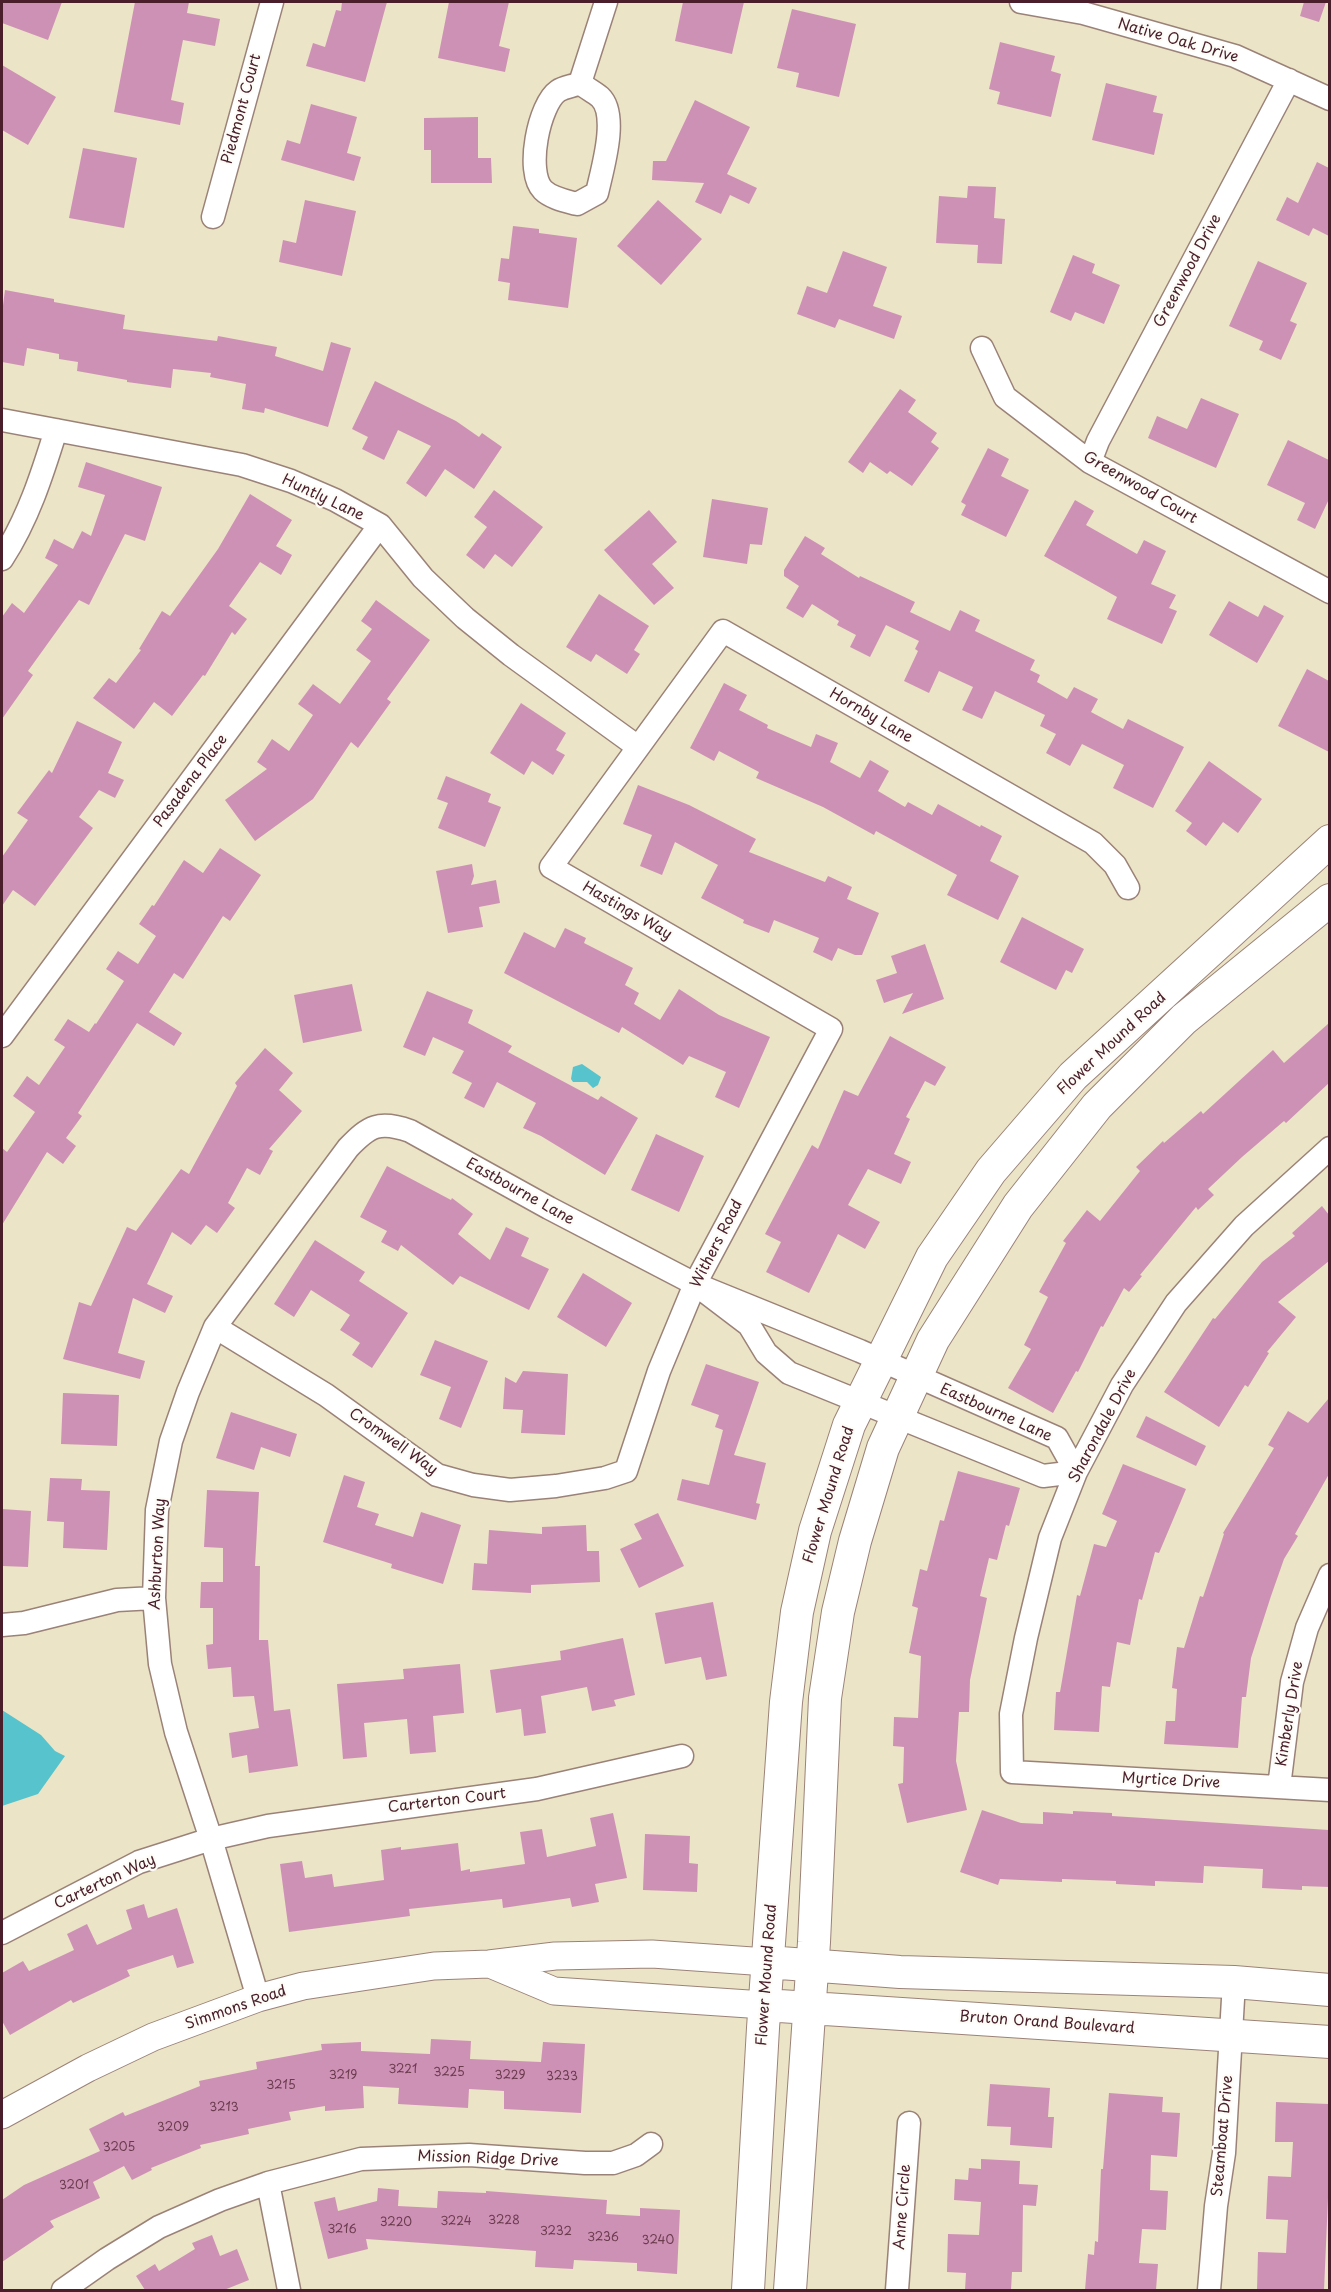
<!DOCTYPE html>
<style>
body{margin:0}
#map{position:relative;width:1331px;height:2292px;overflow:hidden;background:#ece4c6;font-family:"Playpen Sans",sans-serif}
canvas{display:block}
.frame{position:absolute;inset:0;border:3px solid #4a1f2b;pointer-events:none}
</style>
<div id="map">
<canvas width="1331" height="2292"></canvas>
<div class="frame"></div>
</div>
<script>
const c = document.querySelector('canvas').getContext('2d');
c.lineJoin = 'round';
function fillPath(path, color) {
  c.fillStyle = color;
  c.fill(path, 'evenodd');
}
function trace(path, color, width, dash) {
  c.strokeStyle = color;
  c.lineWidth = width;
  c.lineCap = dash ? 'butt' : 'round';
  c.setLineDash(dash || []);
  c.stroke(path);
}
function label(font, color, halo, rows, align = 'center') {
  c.font = font + ' "Playpen Sans",sans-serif';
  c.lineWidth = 4.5;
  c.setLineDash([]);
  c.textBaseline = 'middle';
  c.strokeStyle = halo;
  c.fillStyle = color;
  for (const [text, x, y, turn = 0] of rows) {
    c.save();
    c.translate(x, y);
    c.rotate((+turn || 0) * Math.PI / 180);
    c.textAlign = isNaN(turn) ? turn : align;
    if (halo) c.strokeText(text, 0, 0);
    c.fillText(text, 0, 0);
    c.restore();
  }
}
fillPath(new Path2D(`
 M582,1064l19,13 -3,8 -5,3 -6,-6h-14l-2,-3 2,-12z
 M2,1710l39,25 14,16 10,5 -27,38 -36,12z`), '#56c3cd');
fillPath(new Path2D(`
 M2,2h60l-14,38 -46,-17z
 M135,2h54l-2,11 33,6 -5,27 -32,-6 -12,60 13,3 -4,22 -66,-13z
 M342,2h45l-22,80 -59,-16 7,-23 12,4 11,-37 5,1z
 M449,2h60l-10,44 11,3 -5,23 -67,-14z
 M683,2h61l-12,52 -57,-13z
 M1304,2h22l-7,20 -19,-6z
 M792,9l64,15 -17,73 -43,-10 3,-14 -22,-5z
 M1000,42l55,14 -4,15 10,3 -10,43 -54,-13 3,-12 -11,-3z
 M2,65l54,32 -28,48 -26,-15z
 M1106,83l51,13 -4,16 10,2 -9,41 -62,-15z
 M695,100l55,27 -23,47 30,14 -8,16 -19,-9 -9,19 -26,-12 9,-19 -52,-3 1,-19h13z
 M311,104l46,13 -10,36 14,4 -7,24 -73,-21 6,-20 13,4z
 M478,117v41h13l1,25h-61v-33h-7v-32z
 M83,148l54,10 -13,70 -55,-10z
 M1317,162l12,6v68l-16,-8 -4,8 -33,-16 11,-23 11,6z
 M968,186l28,1 -2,31 11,1 -3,45 -25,-1 1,-18 -42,-2 3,-47 28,2z
 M305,200l51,11 -14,65 -63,-14 4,-22 13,3z
 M658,200l44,39 -41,46 -44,-39z
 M513,226l26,3v4l38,5 -9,70 -60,-8 2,-17 -12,-2 3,-23 8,1z
 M843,251l44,16 -14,39 29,10 -8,23 -55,-20 -4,9 -38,-14 10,-28 20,7z
 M1073,255l22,9 -3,9 28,12 -16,39 -29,-12 -4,9 -21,-9z
 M1258,261l49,22 -17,38 7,3 -16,36 -22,-10 4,-9 -34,-15z
 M5,290l49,9v3l71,13 -2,14 94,12 1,-5 59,11 -2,9 48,15 8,-29 20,6 -23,79 -63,-19 -1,5 -22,-4 4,-25 -36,-7 1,-4 -38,-4 -2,19 -44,-6v-2l-50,-9 1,-9 -19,-3v-5l-32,-6 -3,18 -22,-4v-49z
 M375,381l81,40 23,16 3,-4 20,14 -28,42 -29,-20 -19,28 -20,-14 25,-37 -33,-16 -14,30 -22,-11 6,-12 -16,-8z
 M900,389l16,11 -8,12 29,21 -6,9 8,6 -27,38 -22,-15 -3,3 -17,-12 -7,11 -15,-11z
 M1201,398l38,16 -23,54 -68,-30 9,-22 30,13z
 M1288,440l41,20v39l-14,30 -18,-9 8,-17 -38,-18z
 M988,448l21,11 -8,17 28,14 -23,47 -45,-22 5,-10 -5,-3z
 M86,462l76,25 -17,54 -20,-7 -36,71 -10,-5 -51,71 5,4 -31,44v-102l10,-14 12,10 34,-48 -13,-7 9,-19 19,10 9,-18 9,5 14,-41 -27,-8z
 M494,490l49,37 -31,40 -17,-13 -11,15 -18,-14 21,-28 -13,-10z
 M250,494l42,26 -16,26 16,9 -11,20 -21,-13 -31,44 18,13 -12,16 -3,-3 -27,44 -2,-1 -31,41 -18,-14 -20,27 -41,-31 16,-20 7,5 25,-33 -2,-1 23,-38 8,5 48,-67z
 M712,499l56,9 -6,37 -12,-1 -3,20 -44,-7z
 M1075,500l19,11 -8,14 51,29 7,-14 22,11 -15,33 25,11 -7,13 8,3 -15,33 -55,-25 10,-22 -73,-41z
 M649,510l28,32 -25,22 22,24 -20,17 -50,-55z
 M805,536l20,12 -4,6 38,24 1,-2 55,26 -5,10 40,19 10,-21 20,10 -5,11 60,29 -5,10 10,5 -3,7 30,17 7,-12 24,12 -7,13 32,17 5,-10 56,28 -31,61 -40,-20 11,-23 -42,-21 -12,22 -24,-13 10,-19 -16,-8 5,-11 -50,-24 -13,28 -20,-9 11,-23 -34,-16 -10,22 -25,-12 14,-30 -3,-2 4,-8 -33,-16 -16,32 -20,-10 6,-12 -19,-10 2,-4 -27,-17 -9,14 -17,-10 13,-22 -15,-10v-6z
 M599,594l50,32 -15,24 6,4 -13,20 -31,-20 -5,8 -25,-15z
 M376,600l54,40 -43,59 4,3 -33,46 -7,-6 -38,57 -58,42 -30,-41 42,-31 -10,-7 15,-23 17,12 24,-36 -15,-11 15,-20 27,20 31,-43 -15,-11 16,-21 -11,-8z
 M1229,601l29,16 6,-12 20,11 -27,47 -48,-28z
 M1307,669l22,12v71l-51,-26z
 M724,683l23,12 -8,15 29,15 -1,3 44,19 5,-13 22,9 -8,19 30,16 10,-18 19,11 -11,20 27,16 3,-5 24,13 6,-11 42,23 1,-2 21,11 -12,25 29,15 -21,44 -51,-25 10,-20 -81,-44 -2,4 -51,-28 -67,-29 3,-6 -40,-21 -5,10 -24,-13z
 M521,703l45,30 -10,17 9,5 -12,20 -21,-14 -8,14 -34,-22z
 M77,721l45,21 -14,31 16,7 -9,18 -16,-8 -20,27 14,11 -58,78 -22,-16 -11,16v-49l26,-37 -11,-7 32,-43 3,3z
 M1209,761l53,38 -24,34 -15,-11 -17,24 -20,-15 6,-8 -17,-12z
 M446,776l45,18 -3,8 13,5 -16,40 -47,-19 10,-25 -11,-4z
 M638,785l51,20 67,34 -7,13 76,30 3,-6 24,11 -5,12 32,14 -17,42h-7l-17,-7 -6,13 -19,-9 6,-14 -45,-18 -5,13 -26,-10 1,-3 -43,-22 17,-33 -43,-23 -13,33 -22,-9 12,-31 -29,-11z
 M220,848l41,27 -31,46 -7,-5 -40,63 -9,-6 -25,39 33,21 -8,13 -37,-23 -59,90 4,3 -16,22 10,8 -13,18 -16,-12 -45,73v-77l5,4 28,-40 -22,-16 14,-20 12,9 26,-38 -11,-7 14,-21 21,13 6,-9 1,1 28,-43 -18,-12 12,-18 20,13 18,-28 -17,-12 13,-19 2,1 30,-46 19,13z
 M472,864l2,12 -3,9 25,-5 4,23 -21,4 4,20 -35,6 -12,-62z
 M1022,917l62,32 -12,24 -6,-3 -10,20 -56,-28z
 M565,928l21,10 -2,5 49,25 -8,17 14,8 -5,11 26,16 19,-31 40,26 51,22 -31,71 -24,-11 11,-25 -37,-16 -6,9 -61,-38 -3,6 -115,-60 20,-41 31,16z
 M925,944l19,55 -42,15 11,-21 -29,10 -8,-23 21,-7 -6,-17z
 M352,984l10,47 -59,12 -9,-48z
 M427,991l46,19 -5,13 44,23 -4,6 90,48 3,-4 37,22 -33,57 -64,-39 -18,-8 13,-25 -39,-21 -13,26 -20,-10 8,-15 -20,-10 12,-22 -31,-14 -8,19 -22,-9z
 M1329,1023v60l-43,40 -2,-2 -42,36 -34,32 6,6 -16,15 -2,-3 -56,68 2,1 -13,16 -5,-4 -21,39 -2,-1 -23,46 -2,-1 -23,42 -45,-25 23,-39 -7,-4 24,-48 -9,-5 27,-49 -3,-2 24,-31 13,11 40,-50 -4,-4 27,-26 1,2 37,-32 2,3 70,-64 11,13z
 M890,1036l56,31 -11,19 -10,-5 -19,36 4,2 -16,35 17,8 -10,22 -33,-15 -20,36 32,17 -15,27 -27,-15 -29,59 -43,-21 15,-30 -16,-8 47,-89 6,4 26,-59 14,6z
 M265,1048l28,25 -14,17 23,21 -33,38 4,2 -13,24 -13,-7 -19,35 7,5 -18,25 -11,-8 -15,20 -19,-13 -25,52 26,12 -8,17 -32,-15 -15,55 27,8 -5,18 -77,-20 16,-57 12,4 36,-79 9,4 45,-62 8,5 48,-88 -2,-3z
 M656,1134l48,22 -25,56 -48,-22z
 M387,1166l64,34 1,-2 21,16 -15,20 32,26 16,-33 23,11 -8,18 28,13 -20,41 -69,-34 -7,9 -52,-40 -3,6 -17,-9 6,-11 -27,-14z
 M1322,1206l7,9v46l-51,41 18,15 -29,35 2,1 -21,34 -3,-2 -26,42 -55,-35 49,-74 2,1 47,-57 33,-26 -3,-3z
 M315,1240l50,32 -6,9 49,32 -36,55 -20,-13 8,-12 -20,-13 10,-15 -39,-25 -17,27 -20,-13z
 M583,1273l49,30 -26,44 -49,-30z
 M435,1340l53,21 -27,67 -22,-9 12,-32 -31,-12z
 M706,1364l53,18 -25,73 32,8 -10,40 4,1 -4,16 -79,-20 5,-21 27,6 14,-55 -8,-3 4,-12 -28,-10z
 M523,1371l45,3 -3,61 -44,-2 2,-23 -20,-1 2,-32 11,6z
 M63,1393l56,2 -2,51 -56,-2z
 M1329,1398v76l-34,60 3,2 -14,23 -13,37 -20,62 -5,39h-4l-4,51 -74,-4 2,-23h9l2,-32 -5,-1 5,-41 7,1 16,-52 3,1 21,-63 -1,-1 51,-85 -6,-3 20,-34 20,12z
 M231,1412l66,22 -7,23 -29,-10 -7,23 -38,-12z
 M1146,1416l60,30 -10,20 -60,-29z
 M1123,1464l63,25 -27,64 -4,-1 -13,48 -3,-1 -9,46 -13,-3 -7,45 -8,-1 -3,46 -45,-2 2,-38h4l17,-97 3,1 14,-52 12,3 11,-26 -15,-7z
 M958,1471l62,17 -11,38 -3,-1 -9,35 -8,-2 -9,38 7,2 -17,82 -1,32h-10l-3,49 11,49 -60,13 -9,-39 5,-1 1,-36 -11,-1 1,-29 24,1 3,-62 -12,-3 9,-45 -6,-2 8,-37 7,2 13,-51 4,1z
 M344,1475l21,7 -8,25 22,7 -4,11 38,12 8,-25 40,13 -18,59 -52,-16 1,-4 -69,-22z
 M50,1478l32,1 -1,11 29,1 -3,59 -44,-2 1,-26 -17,-1z
 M207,1490l52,2 -4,74h5l-1,74h9l6,71 16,-2 8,57 -49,7 -2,-18 -15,3 -3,-25 30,-5 -5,-32 -21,1 -2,-30 -23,2 -2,-24 7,-1v-36h-13l1,-26h22v-34l-19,-1z
 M2,1509l29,2 -3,56 -26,-1z
 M658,1513l26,53 -45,22 -19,-39 22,-10 -8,-15z
 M586,1525l1,26h12l1,31 -69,3v8l-59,-3 2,-27 13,1 2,-34 53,4v-7z
 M713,1602l14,74 -21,4 -5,-23 -36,7 -10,-51z
 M623,1638l12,57 -21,5 2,6 -24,5 -5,-24 -46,9 5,37 -22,3 -3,-27 -25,4 -6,-43 71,-10 -1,-9z
 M460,1664l4,49 -31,3 3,36 -26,2 -3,-35 -43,4 3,34 -24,2 -6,-75 67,-5 -1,-10z
 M982,1810l39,13 22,1v-12l30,2v-3l39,2v3l32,2 185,12v57l-27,-1v4l-40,-2 1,-19 -59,-3 -1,17 -48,-2v5l-39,-2v-3l-54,-2v3l-62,-3 -2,6 -38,-13z
 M613,1813l14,65 -32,6 4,18 -27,5 -2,-9 -67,10 -1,-9 -93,10 1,7 -121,16 -9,-68 22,-3 3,17 27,-4 2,13 50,-7 -3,-30 20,-3v3l57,-7 3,28 9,-2v3l55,-8 -5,-32 22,-3 5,28 49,-11 -6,-28z
 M645,1834l45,2 -1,27 9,1 -1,28 -54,-2z
 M144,1904l4,14 29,-10 17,55 -17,5 -4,-13 -46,15 3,6 -57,27 -2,-3 -61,35 -8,-14v-48l21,-12 6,10 45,-21 -7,-16 20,-10 10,21 35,-16 -6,-19z
 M431,2039l40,2 -1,18 71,3 2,-20 42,2 -4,69 -77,-4v-18l-35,-2 -1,19 -70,-4 1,-16 -36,-2 1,22 -39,3v-5l-36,6 2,8 -43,9 1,5 -49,11 1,3 -50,20 1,2 -20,10 -8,-14 -31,16 7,16 -50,23 4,6 -52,35v-62l22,-15 76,-34 -11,-22 34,-17 2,4 75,-30 -1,-5 58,-12 -1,-7 66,-12 -1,-6 40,-2v9l69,3z
 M990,2084l60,4 -2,29h6l-2,31 -42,-3 1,-18 -24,-1z
 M1109,2093l54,4 -1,15 18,1 -3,44 -26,-2 -1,35 18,1 -2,39 -24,-1 -3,34 19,1 -2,26h-71l3,-36 6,1 1,-14 3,1 3,-73h2z
 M1276,2102l53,2v72l-5,114h-67l1,-38 28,1 2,-33 -22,-1 2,-43 23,1 2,-35h-18z
 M981,2159l39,2 -1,23 19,1 -2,21 -13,-1 -1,67h-10l-1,18h-46l1,-17 -19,-1 1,-38 31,1 2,-33 -27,-2 1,-21 13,1 1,-12 12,1z
 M378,2188l21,2 -1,16 39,2 1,-17 48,2v-2l121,9 -1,14 34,2v-8l40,2 -3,64 -40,-3v-8l-63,-3 -1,9 -38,-2 1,-16 -170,-12 2,10 -40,10 -14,-57 21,-5 3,14 39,-10z
 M212,2235l8,21 17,-7 12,31 -25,10h-79l-9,-14 19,-12 4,7 36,-22 -3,-6z`), '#ce91b6');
const minor = new Path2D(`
 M1021,2l62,11 152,43 95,43
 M580,83c6,5 14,9 20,14 19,18 2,73 -3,96l-20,11c-11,-3 -26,-6 -34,-14 -18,-18 -4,-86 15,-99 6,-4 16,-5 22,-8z
 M580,83l26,-81
 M213,217l59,-215
 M982,348l23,49 85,65 240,130
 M2,420l240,45 49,16 44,19 45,25 43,53 42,40 46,37 127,92
 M1090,462l8,-21 191,-361
 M2,559c26,-40 40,-84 54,-129
 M2,1036l378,-511
 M1330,1148l-86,78 -68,77 -54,82 -46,87 -26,66 -24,100 -15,76 1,58 318,18
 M215,1327l111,68 111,80 36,10 37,5 46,-4 49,-8 21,-7 33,-100 36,-87 136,-255 -280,-162 172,-236 370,212 22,22 13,23
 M2,1625l22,-2 93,-23 37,-2
 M1279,1787l13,-105 15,-54 23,-53
 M2,1933l137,-71 72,-23 57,-13 269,-37 145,-33
 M258,1998l-47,-159 -35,-107 -16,-68 -6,-66 3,-88 14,-69 17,-49 27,-65 133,-179c21,-22 31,-28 62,-17l139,77 146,76 165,67 197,87 19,34 -33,4 -254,-103 -23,-20 -17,-28 -54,-41
 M268,2183l21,107
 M63,2290l44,-31 52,-32 61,-27 48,-17 93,-24 108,-4 116,8h28l23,-8 15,-11
 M897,2290l12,-167
 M1209,2290l7,-84 8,-53 10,-171`);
const tertiary = new Path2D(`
 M490,1964l64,27 210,14
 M2,2115l86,-47 65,-31 105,-39 45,-12 131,-20 55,-2 66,-8 97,-2 115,8`);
const secondary = new Path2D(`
 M767,1962l133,10 334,10 96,8
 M764,2005l566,37
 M748,2290l15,-262 23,-326 11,-90 18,-81 34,-106 83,-168 59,-86 82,-95 257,-235
 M790,2290l24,-348 11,-244 13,-86 17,-71 28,-93 50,-108 85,-134 79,-100 87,-87 146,-119`);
trace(minor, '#9b8278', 25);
trace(tertiary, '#9b8278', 29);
trace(secondary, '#9b8278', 34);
trace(minor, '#fff', 22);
trace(tertiary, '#fff', 27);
trace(secondary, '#fff', 32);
label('12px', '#6b3c4e', null, [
 ["3221",403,2070],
 ["3225",449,2073],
 ["3219",343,2076],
 ["3229",510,2076],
 ["3233",562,2077],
 ["3215",281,2086],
 ["3213",224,2108],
 ["3209",173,2128],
 ["3205",119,2148],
 ["3201",74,2186],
 ["3228",504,2221],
 ["3224",456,2222],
 ["3220",396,2223],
 ["3216",342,2230],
 ["3232",556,2232],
 ["3236",603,2238],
 ["3240",658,2241]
]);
label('15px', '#4a1f2b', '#fdfcf7', [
 ["Native Oak Drive",1178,41,16],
 ["Piedmont Court",242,109,-75],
 ["Greenwood Drive",1188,271,-62],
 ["Greenwood Court",1140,488,30],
 ["Huntly Lane",323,498,25],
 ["Hornby Lane",871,716,30],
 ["Pasadena Place",191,781,-53],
 ["Hastings Way",627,911,30],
 ["Flower Mound Road",1112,1044,-43],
 ["Eastbourne Lane",520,1192,29],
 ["Withers Road",717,1244,-63],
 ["Eastbourne Lane",996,1413,24],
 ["Sharondale Drive",1103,1426,-62],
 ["Cromwell Way",393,1442,35],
 ["Flower Mound Road",829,1495,-73],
 ["Ashburton Way",158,1554,-87],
 ["Kimberly Drive",1290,1714,-81],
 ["Myrtice Drive",1171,1781,3],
 ["Carterton Court",447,1801,-7],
 ["Carterton Way",105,1882,-25],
 ["Flower Mound Road",767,1975,-86],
 ["Simmons Road",236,2008,-19],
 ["Bruton Orand Boulevard",1047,2023,4],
 ["Steamboat Drive",1223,2136,-85],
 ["Mission Ridge Drive",488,2159,2],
 ["Anne Circle",903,2207,-86]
]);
</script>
